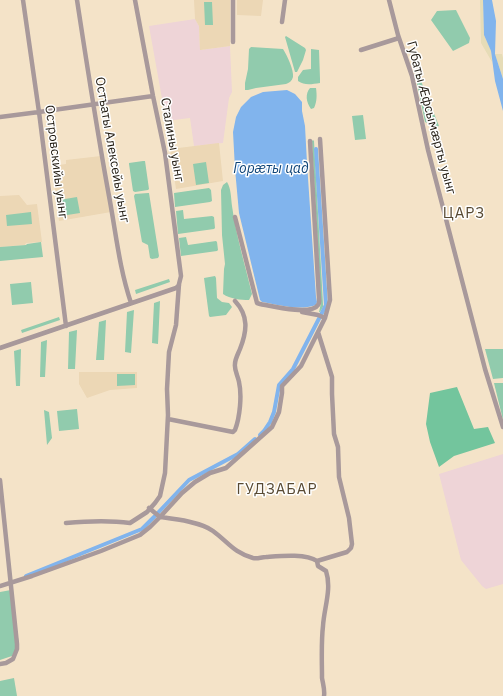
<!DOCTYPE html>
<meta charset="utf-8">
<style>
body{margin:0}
canvas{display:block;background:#f4e3c8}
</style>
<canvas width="503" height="696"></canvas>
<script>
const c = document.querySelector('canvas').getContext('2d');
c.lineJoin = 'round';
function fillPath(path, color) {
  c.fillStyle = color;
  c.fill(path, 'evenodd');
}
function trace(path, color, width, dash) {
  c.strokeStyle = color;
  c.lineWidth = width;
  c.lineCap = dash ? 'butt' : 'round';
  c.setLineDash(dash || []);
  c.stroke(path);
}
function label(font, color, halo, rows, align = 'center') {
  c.font = font + ' "IBM Plex Sans",sans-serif';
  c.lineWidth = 3;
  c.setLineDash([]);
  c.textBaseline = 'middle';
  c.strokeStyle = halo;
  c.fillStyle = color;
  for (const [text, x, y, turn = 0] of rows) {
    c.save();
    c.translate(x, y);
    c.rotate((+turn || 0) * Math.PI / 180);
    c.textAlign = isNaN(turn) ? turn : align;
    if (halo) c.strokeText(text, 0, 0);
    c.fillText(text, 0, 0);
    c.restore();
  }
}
fillPath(new Path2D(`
 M195,19l4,7 1,24 30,-4 2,46 -3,6 -6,45 -29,3 -4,-28 -24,3 -17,-95z
 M503,454v130l-17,5 -4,-3 -21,-26 -22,-86z`), '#eed4d7');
fillPath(new Path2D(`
 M194,0h36v46l-30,4 -1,-24 -4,-7z
 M237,0h26l-2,16 -24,-1z
 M219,143l4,38 -47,8 -6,-40z
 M101,156l10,56 -52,9 -7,-55 14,-2v-4z
 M19,195l8,10 10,-1 5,38 -16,1 -1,2 -25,2v-51z
 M79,372h58v16l-27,2 -23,8 -8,-14z`), '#ecd7b5');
fillPath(new Path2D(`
 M204,2h8l1,23h-8z
 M456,10l14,28 -1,5 -16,8 -22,-31 6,-9z
 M286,36l19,12 1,2 -3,10 -6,12h-2l-10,-35z
 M251,47l32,2c4,6 11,21 10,28 -1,4 -4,6 -7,7l-30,4 -8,2h-3v-7l3,-14 1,-20z
 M311,49l8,1 1,29v4c-8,1 -15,3 -22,-2v-4l5,-7 8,-1z
 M418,77l3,4 18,45 -3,1 -11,-5 -9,-43z
 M310,88h6c1,7 1,14 -2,20l-3,1c-5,-7 -6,-15 -1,-21z
 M363,115l3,24 -11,1 -3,-24z
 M313,140l1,1 9,163v3l-3,5h-1l2,-9 -9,-162z
 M143,161h2l4,28 -1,1 -13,2 -2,-1 -4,-27v-1z
 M206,162l3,21 -13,2 -3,-21z
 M227,182c4,6 4,16 5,24 4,29 13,59 20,88l-3,6c-8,0 -19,-1 -26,-6l1,-25 1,-5 -3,-29 -1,-45 2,-5z
 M209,188l2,2 1,11 -2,1 -35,5 -1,-14z
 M148,193h1l10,63 -1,2 -6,1 -2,-1 -2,-13 -6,-3 -8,-46 1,-2z
 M77,197l3,16 -19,3 -2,-16z
 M183,210l1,9 28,-3 2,1 1,11 -1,1 -36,5 -2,-23z
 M31,212l1,12 -25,2 -1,-11z
 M186,237l2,8 28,-4 1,1 1,8 -1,1 -36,5 -2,-18z
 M41,242l2,15 -43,4v-14l26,-2 1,-1z
 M215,276l1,2 1,20 5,4 7,1 3,4 -6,8 -16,2 -1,-1 -5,-38z
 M169,279l1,3 -34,12 -1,-4z
 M31,282l2,21 -21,2 -2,-21z
 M160,301l-2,43 -6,-1 2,-40z
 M134,310l-3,43 -6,-1 2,-40z
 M59,317l1,3 -38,13 -1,-3z
 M106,320l-2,40h-8l3,-38z
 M77,330l-2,39h-7l1,-37z
 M47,340l-2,37h-5l1,-35z
 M21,349l-1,37h-4l-2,-35z
 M485,349h18v29l-10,1z
 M117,374h18v11l-18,1z
 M494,383h9v37z
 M77,409l2,20 -20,2 -2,-20z
 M44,410l5,2 3,26 -5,7z
 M11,590l8,54 -7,12 -12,4v-68z
 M14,678l3,18h-17v-15z`), '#91cbad');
fillPath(new Path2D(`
 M457,387l17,42 14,-2 7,16 -41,13 -15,11 -9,-25 -4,-18 4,-31z`), '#73c59d');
fillPath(new Path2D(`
 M480,0h3l1,35 7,16 1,11 -11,-19z
 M495,54h7l1,4v21z`), '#e6dcb7');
fillPath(new Path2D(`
 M483,0h9l4,21 -1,33 8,25v32l-8,-30 -4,-30 -7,-16z
 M287,90l8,4 7,8v9l3,15 2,37 9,134 1,5 -1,3c-18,6 -36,0 -54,-3l-2,-2 -21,-87 -4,-44 -2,-37 3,-15 5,-10 10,-10 12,-5z`), '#81b4ed');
trace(new Path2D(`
 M260,435l4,-4 6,-9 4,-10 5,-27 14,-16 33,-64 -10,-156
 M26,576l116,-47 12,-12 35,-37 49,-26 17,-15`), '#81b4ed', 4);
trace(new Path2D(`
 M23,0l16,112 27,214
 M77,0c10,65 20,131 32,196 7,37 10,71 22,107
 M389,0l9,35 14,41 16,74 57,219 18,58
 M282,22l3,-22
 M233,42v-42
 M361,50l38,-12
 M0,117l39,-5 114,-16
 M235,217l22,86 3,1c11,2 51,12 58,1 2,-3 1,-4 1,-7l-9,-157
 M302,312l16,3 7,3
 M0,348l176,-60 3,-3
 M168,419l65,13 2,-2c5,-13 7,-35 4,-48 -1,-6 -5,-12 -4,-18 0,-5 3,-10 5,-15 7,-18 9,-33 -5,-48
 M0,480l17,164v5l-4,10 -7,4 -6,1
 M160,517l22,-24 13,-11 15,-9 16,-5 46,-41 7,-15 3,-19v-7l19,-20 24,-48 5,-18 -10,-161
 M160,517c15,2 41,5 53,14 15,11 21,22 40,27 5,1 8,-1 13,-1 13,-1 40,-4 51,4l1,5 8,5c6,18 -2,37 -3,55 -2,17 -1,35 -1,52 1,6 3,12 2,18
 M66,523c22,-2 42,-3 64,0l17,-11 8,-9 5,-7 5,-23 3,-58 -1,-26 2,-37 7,-27 3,-41 2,-8 -16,-123 -12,-57 -18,-96
 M317,561l30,-9 4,-4 1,-4 -3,-26 -10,-41 -1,-30 -4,-13 -2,-40v-17l-14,-45
 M0,586l32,-10 69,-25 39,-16 10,-8 10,-10 -11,-9`), '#a8999b', 4.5);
label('13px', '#1f190f', '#fff', [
 ["Губаты Æфсымæрты уынг",431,118,75],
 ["Сталины уынг",172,140,80],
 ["Остъаты Алексейы уынг",112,150,80],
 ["Островскийы уынг",56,162,83]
]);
label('italic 14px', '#0e4478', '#fff', [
 ["Горӕты цад",271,169]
]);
c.letterSpacing = '1px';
label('15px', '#584a33', '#fff', [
 ["ЦАРЗ",464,214],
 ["ГУДЗАБАР",277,490]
]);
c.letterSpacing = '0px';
</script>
